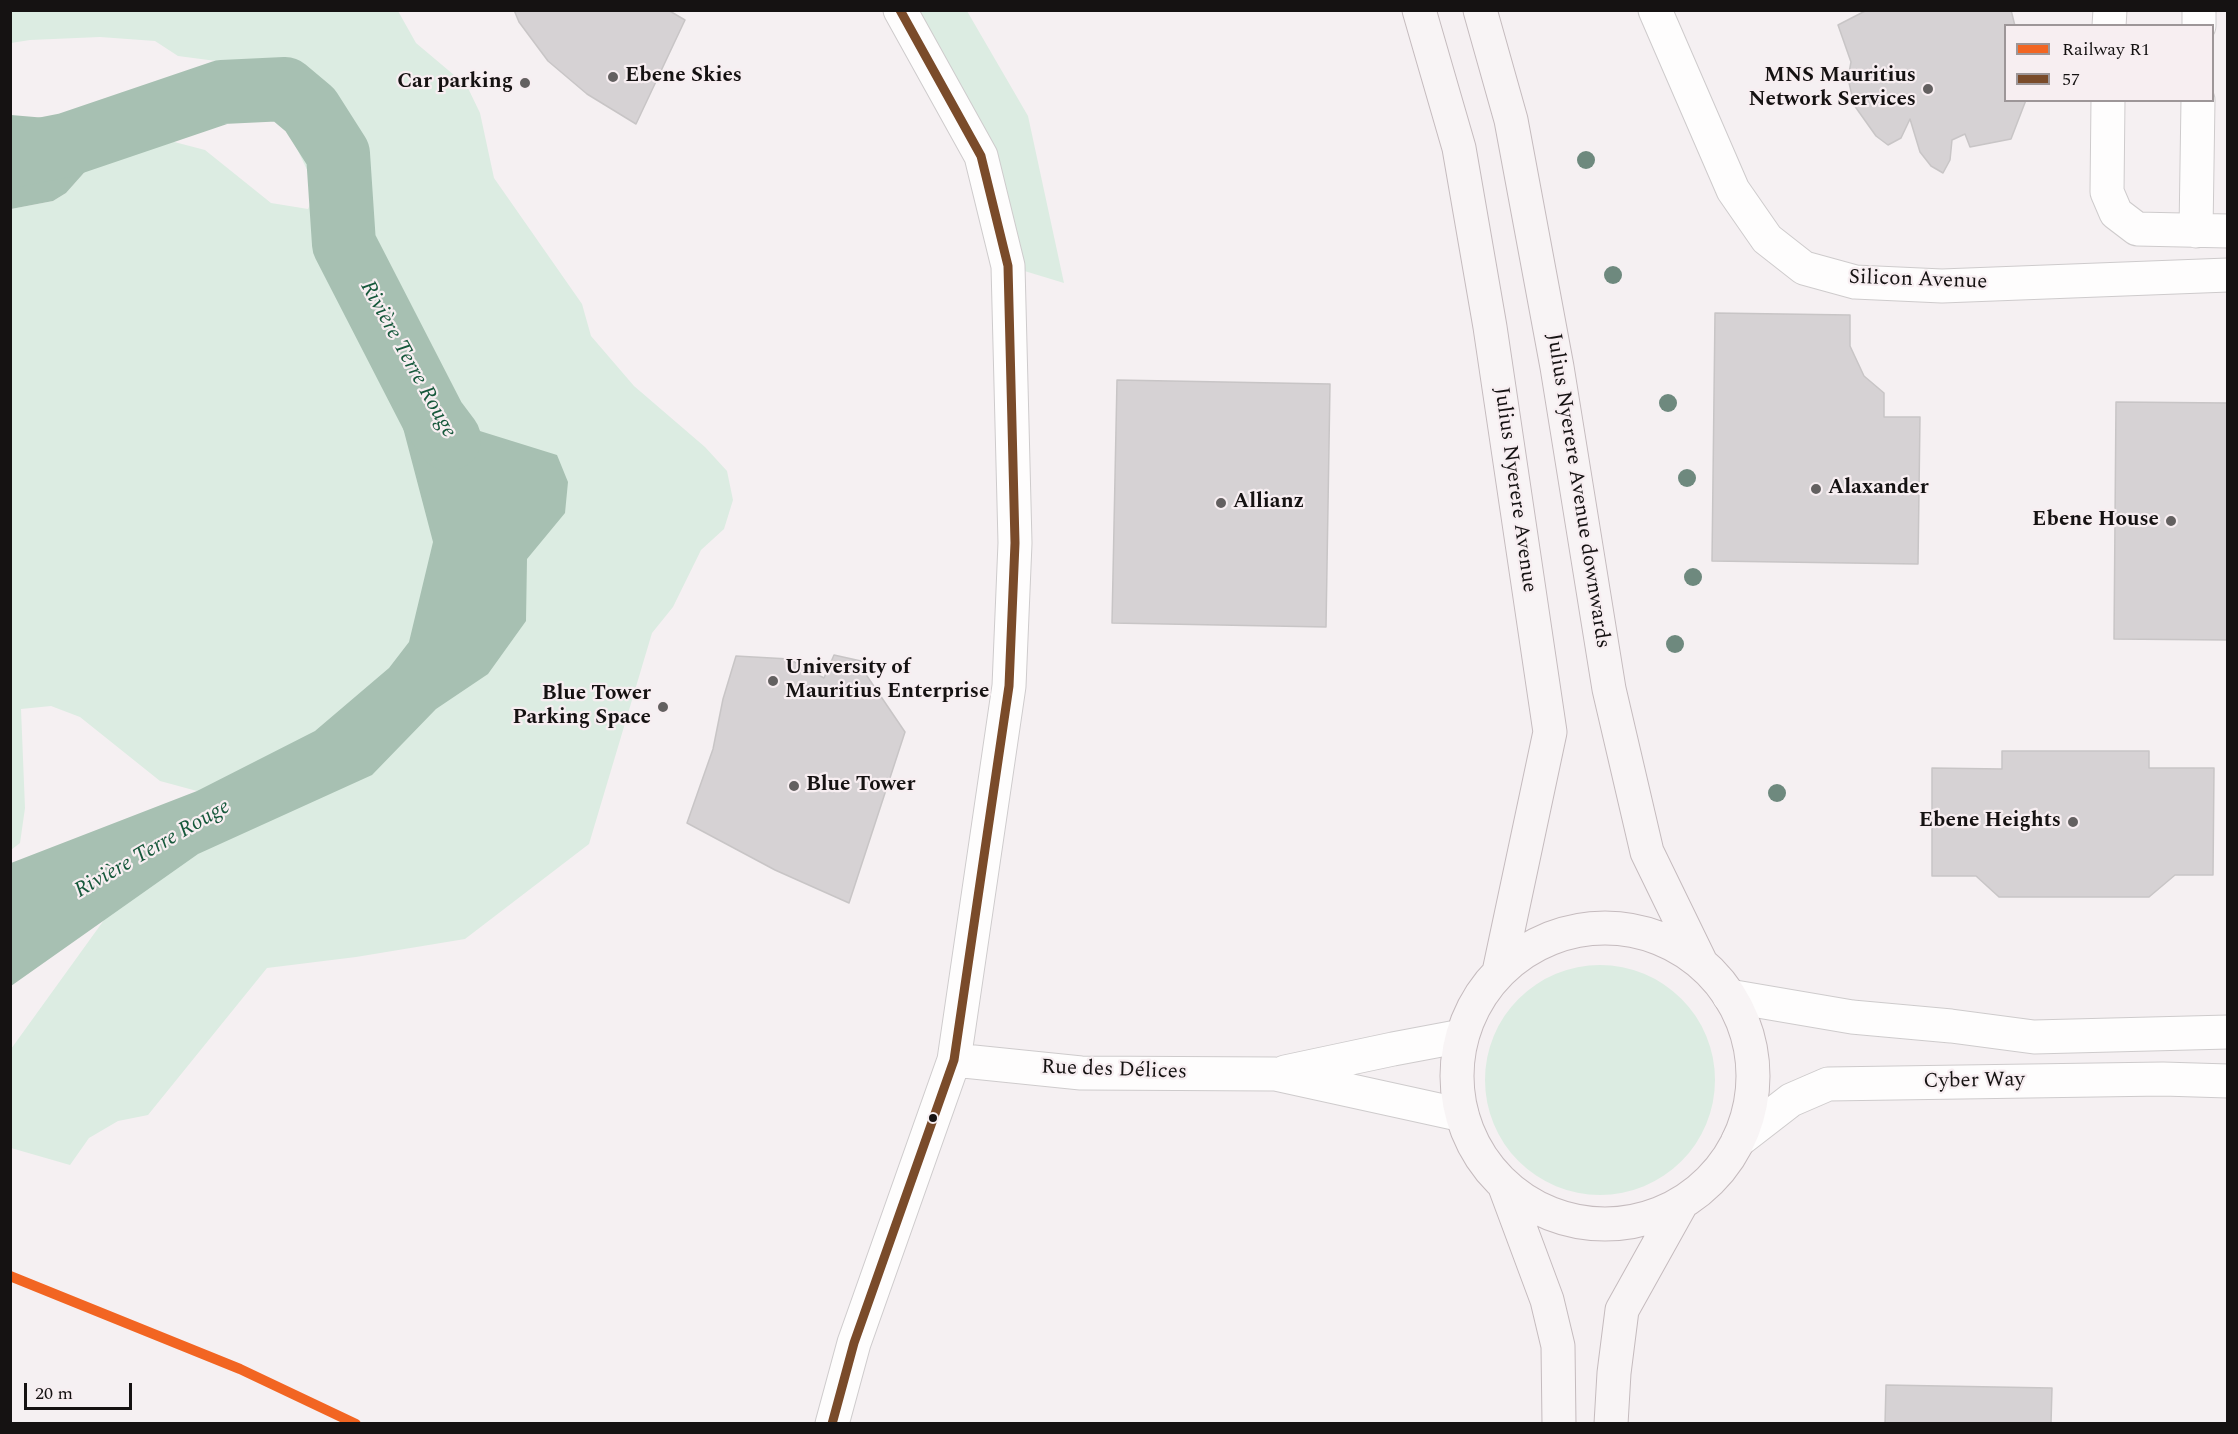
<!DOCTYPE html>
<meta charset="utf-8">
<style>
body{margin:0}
#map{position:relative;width:2238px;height:1434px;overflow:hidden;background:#f5f0f2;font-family:Spectral,serif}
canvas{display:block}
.frame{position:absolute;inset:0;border:12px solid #151212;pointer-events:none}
.legend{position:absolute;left:2004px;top:24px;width:210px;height:78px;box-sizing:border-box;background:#f7eef1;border:2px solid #9d9698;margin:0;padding:8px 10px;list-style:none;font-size:18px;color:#151212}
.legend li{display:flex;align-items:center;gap:12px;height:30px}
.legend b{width:30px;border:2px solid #9d9698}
.scale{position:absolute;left:24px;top:1383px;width:108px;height:27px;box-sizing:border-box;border:3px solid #151212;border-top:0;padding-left:8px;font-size:18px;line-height:21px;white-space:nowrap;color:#151212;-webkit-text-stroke:4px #f7eef1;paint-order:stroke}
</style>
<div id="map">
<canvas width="2238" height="1434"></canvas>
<div class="frame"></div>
<ul class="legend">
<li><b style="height:8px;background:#f26522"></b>Railway R1</li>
<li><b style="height:8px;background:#7a4b2a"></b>57</li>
</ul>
<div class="scale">20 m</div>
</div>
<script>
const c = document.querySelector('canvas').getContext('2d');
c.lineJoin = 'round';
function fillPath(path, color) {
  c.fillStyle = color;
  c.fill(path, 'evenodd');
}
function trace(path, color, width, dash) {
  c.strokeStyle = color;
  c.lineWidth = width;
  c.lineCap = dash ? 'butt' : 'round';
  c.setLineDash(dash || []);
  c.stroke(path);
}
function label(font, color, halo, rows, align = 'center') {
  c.font = font + ' Spectral,serif';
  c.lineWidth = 4.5;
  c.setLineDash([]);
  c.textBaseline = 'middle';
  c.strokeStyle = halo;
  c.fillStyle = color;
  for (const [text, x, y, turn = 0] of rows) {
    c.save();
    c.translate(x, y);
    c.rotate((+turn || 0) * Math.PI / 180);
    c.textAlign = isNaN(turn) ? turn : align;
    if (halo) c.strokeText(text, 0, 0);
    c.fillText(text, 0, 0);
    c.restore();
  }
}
fillPath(new Path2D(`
 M11,11h387l18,32 51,43 13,27 14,65 88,126 9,32 43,50 71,61 22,24 6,29 -9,29 -23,21 -28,57 -21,26 -63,211 -124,95 -109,18 -89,11 -119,147 -30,6 -29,17 -19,27 -59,-17v-99l186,-258 -37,-10 -80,-64 -29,-11 -30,3 4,99 -5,35 -9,7v-641l42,-8 13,-8 32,-36 42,-24 65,17 66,53 37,6 7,-15 -4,-16 -25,-52 -34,-52 -13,-10 -61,-8 -23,-15 -55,-4 -70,3 -19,3z
 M900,11h67l61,105 36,167 -56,-17 -27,-110z
 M1485 1080a115 115 0 1 1 230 0a115 115 0 1 1-230 0Z`), '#dcece2');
fillPath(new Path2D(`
 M109,107l17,1 13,9 1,16 -42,24 -32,36 -13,8 -42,8v-94l47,4z
 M411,355l56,72 90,28 11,27 -3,31 -38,46 -1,62 -38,53 -52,35 -64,66 -174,79 -187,132v-123l186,-72 118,-60 74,-63 20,-26 24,-100 -42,-160z`), '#a7c0b2');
trace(new Path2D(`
 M10,156l56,-11 156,-53 63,-3 25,21 28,44 6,90 90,175 15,20`), '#a7c0b2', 64);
const building = new Path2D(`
 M514,10h154l17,10 -49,104 -49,-30 -39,-33 -29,-39z
 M2011,10l4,16h-9v74h20l-15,39 -41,8 -5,-13 -13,6 -2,20 -7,13 -12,-7 -11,-14 -10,-33 -9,19 -13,7 -12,-9 -22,-31 -6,-27 3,-16 -13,-37 29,-15z
 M1715,313l135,2v31l14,30 20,17v24h36l-2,147 -206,-3z
 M1117,380l213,4 -4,243 -214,-4z
 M2116,402l112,1v237l-114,-1z
 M834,655l27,6 6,15 38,56 -56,171 -74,-33 -88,-47 26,-74 10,-50 13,-43 53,3 35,19z
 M2002,751h147v17h65l-1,107h-38l-26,22h-150l-23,-21h-44v-108l70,1z
 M1886,1385l166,3 -1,36h-166z`);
fillPath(building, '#d6d2d4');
trace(building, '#c8c5c6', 1.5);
const minor = new Path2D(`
 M1655,10l78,180 34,49 37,29 51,14 87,4 286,-11
 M2109,26l1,-16
 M2199,26v-16
 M2108,100l-1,92 9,21 21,16 91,2
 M2196,231l2,-131
 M1729,996l123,21 99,9 83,11 194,-5
 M954,1060l127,13 194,1 187,41
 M1285,1072l108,-23 69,-13
 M1738,1141l53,-41 37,-16 335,-5 65,2
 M832,1424l22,-81 100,-283 55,-374 6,-143 -7,-277 -27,-110 -81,-146`);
const major = new Path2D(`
 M1419,10l40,138 31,179 60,405 -51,240
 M1480,10l31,110 46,247 52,322 38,163 54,111
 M1457 1076a148 148 0 1 1 296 0a148 148 0 1 1-296 0Z
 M1505,1187l42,113 11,46 1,78
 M1611,1424l3,-51 8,-63 58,-104`);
trace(minor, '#cecbcc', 35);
trace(major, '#c5bbbe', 35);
trace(minor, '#fefdfd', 33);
trace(major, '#f8f4f5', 33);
trace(new Path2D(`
 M832,1424l22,-81 100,-283 55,-374 6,-143 -7,-277 -27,-110 -81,-146`), '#7a4b2a', 9);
trace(new Path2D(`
 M10,1276l230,93 116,55`), '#f26522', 10);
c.fillStyle = '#6e897e';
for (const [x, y] of [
 [1586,160],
 [1613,275],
 [1668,403],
 [1687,478],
 [1693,577],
 [1675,644],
 [1777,793]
]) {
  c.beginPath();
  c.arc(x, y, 9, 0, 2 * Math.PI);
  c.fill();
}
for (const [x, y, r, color] of [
 [613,77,6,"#636060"],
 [525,83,6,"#636060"],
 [1928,89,6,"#636060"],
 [1816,489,6,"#636060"],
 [1221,503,6,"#636060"],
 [2171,521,6,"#636060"],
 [773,681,6,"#636060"],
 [663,707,6,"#636060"],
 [794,786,6,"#636060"],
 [2073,822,6,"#636060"],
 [933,1118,5,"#151212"]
]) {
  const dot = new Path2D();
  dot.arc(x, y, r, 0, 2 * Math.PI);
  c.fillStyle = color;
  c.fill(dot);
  trace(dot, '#f7eef1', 2);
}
label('bold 21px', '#151212', '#f7eef1', [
 ["Ebene Skies",625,77],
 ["MNS Mauritius",1916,77,"right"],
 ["Network Services",1916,101,"right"],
 ["Car parking",513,83,"right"],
 ["Alaxander",1828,489],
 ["Allianz",1233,503],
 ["Ebene House",2159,521,"right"],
 ["University of",785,669],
 ["Mauritius Enterprise",785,693],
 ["Blue Tower",651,695,"right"],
 ["Parking Space",651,719,"right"],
 ["Blue Tower",806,786],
 ["Ebene Heights",2061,822,"right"]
], 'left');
label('21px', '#151212', '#f7eef1', [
 ["Silicon Avenue",1918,281,2],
 ["Julius Nyerere Avenue",1514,490,82],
 ["Julius Nyerere Avenue downwards",1577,491,81],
 ["Rue des Délices",1114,1071,2],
 ["Cyber Way",1974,1082,-1]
]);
label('italic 22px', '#16583b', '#f7eef1', [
 ["Rivière Terre Rouge",407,360,61],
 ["Rivière Terre Rouge",153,850,-30]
]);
</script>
